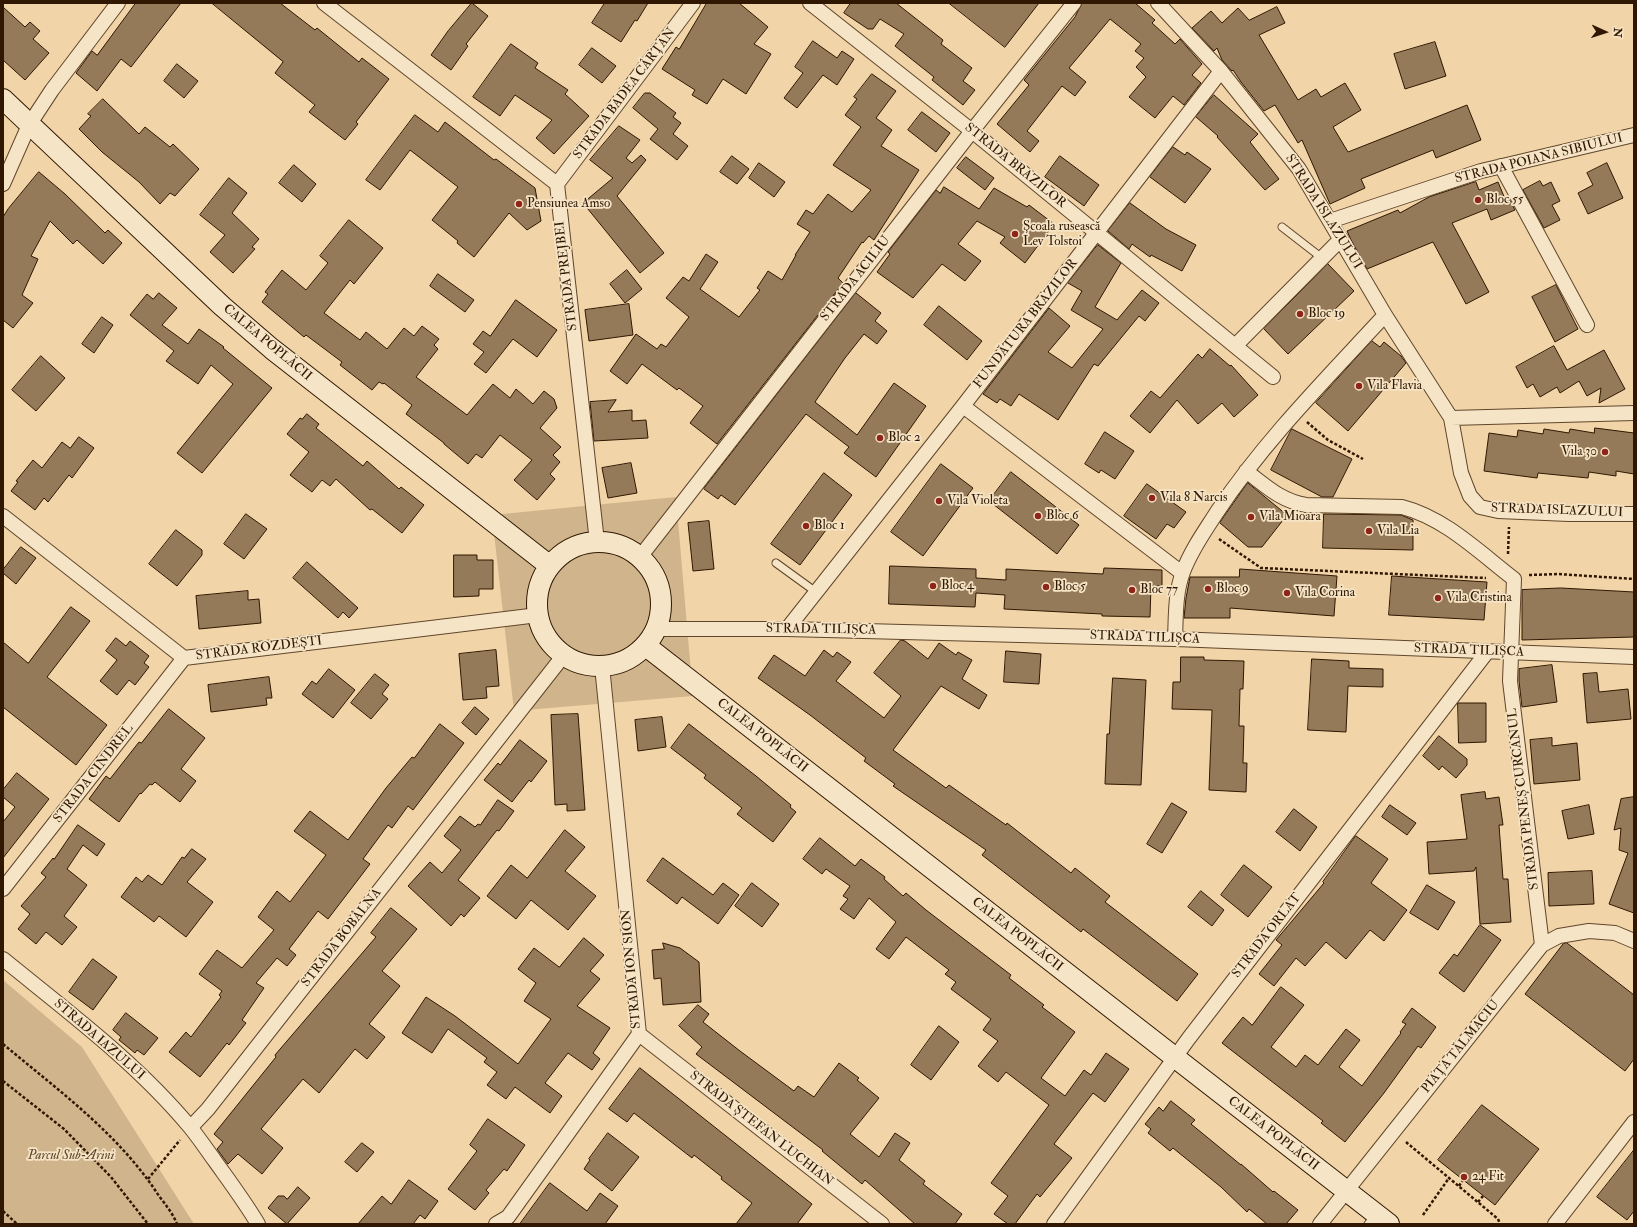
<!DOCTYPE html>
<meta charset="utf-8">
<style>
body{margin:0}
#map{position:relative;width:1637px;height:1227px;overflow:hidden;background:#f1d5a8;font-family:"IM FELL Double Pica",serif}
canvas{display:block}
.frame{position:absolute;inset:0;border:4px solid #2f1701;pointer-events:none}
.north{position:absolute;left:1585px;top:12px;width:40px;height:40px;-webkit-text-stroke:3px #f6e4c6;paint-order:stroke;rotate:93deg;font-size:11px;font-weight:700;line-height:16px;text-align:center;color:#2f1701}
.north::after{content:'';display:block;margin:auto;width:14px;height:18px;background:#2f1701;clip-path:polygon(50% 0,100% 100%,50% 72%,0 100%)}
</style>
<div id="map">
<canvas width="1637" height="1227"></canvas>
<div class="frame"></div>
<div class="north">N</div>
</div>
<script>
const c = document.querySelector('canvas').getContext('2d');
c.lineJoin = 'round';
function fillPath(path, color) {
  c.fillStyle = color;
  c.fill(path, 'evenodd');
}
function trace(path, color, width, dash) {
  c.strokeStyle = color;
  c.lineWidth = width;
  c.lineCap = dash ? 'butt' : 'round';
  c.setLineDash(dash || []);
  c.stroke(path);
}
function label(font, color, halo, rows, align = 'center') {
  c.font = font + ' "IM FELL Double Pica",serif';
  c.lineWidth = 3.5;
  c.setLineDash([]);
  c.textBaseline = 'middle';
  c.strokeStyle = halo;
  c.fillStyle = color;
  for (const [text, x, y, turn = 0] of rows) {
    c.save();
    c.translate(x, y);
    c.rotate((+turn || 0) * Math.PI / 180);
    c.textAlign = isNaN(turn) ? turn : align;
    if (halo) c.strokeText(text, 0, 0);
    c.fillText(text, 0, 0);
    c.restore();
  }
}
fillPath(new Path2D(`
 M676,497l17,199 -179,15 -22,-196z
 M3,980l79,67 112,177h-191z`), '#d0b58c');
const building = new Path2D(`
 M136,3h45l-50,64 -10,-8 -24,32 -21,-18 16,-22 5,4z
 M212,3h68l35,27 2,-2 42,34 3,-4 27,21 -33,43 2,2 -13,16 -36,-28 6,-7 -40,-32 8,-11z
 M472,3l16,13 -22,28 2,2 -17,24 -20,-15 17,-24z
 M605,3h43l-11,18 -2,-1 -14,22 -29,-19z
 M707,3h32l29,24 -14,17 17,10 -25,40 -23,-15 -16,25 -15,-9 3,-5 -33,-21 14,-22 3,2z
 M851,3h45l47,37 -2,4 31,24 -9,13 12,9 -12,15 -31,-25 2,-3 -39,-31 9,-12 -24,-15 -7,10h-5l-24,-16z
 M949,3h90l-34,44z
 M1082,3h53l20,17 -3,3 23,21 5,-5 22,25 -10,11 9,8 -17,22 -11,-9 -18,22 -26,-21 17,-20 -10,-10 8,-9 -9,-7 6,-7 -31,-25 -41,49 17,14 -11,14 -13,-10 -35,45 12,10 -9,11 -33,-28 32,-39 -5,-5 51,-63z
 M3,7l22,20 5,-5 10,9 -7,8 16,14 -24,27 -22,-20z
 M1277,7l8,16 -26,12 39,65 18,-11 5,8 24,-14 16,27 -28,17 15,25 119,-47 14,35 -45,18 -3,-8 -72,29 4,9 -35,16 -28,-64 -4,3 -23,-38 -11,6 -23,-29 -8,-12 -1,1 -10,-11 -5,-12 -3,3 -22,-23 19,-17 11,12 16,-15 11,12z
 M813,41l24,17 5,-7 12,8 -17,26 -14,-10 -26,33 -13,-10 19,-25 -8,-6z
 M1435,42l11,34 -41,13 -11,-35z
 M511,44l27,19 -3,5 33,22 -3,4 24,22 -35,38 -18,-16 16,-18 -37,-25 -15,21 -27,-19z
 M592,48l24,18 -14,17 -23,-18z
 M177,64l21,17 -14,17 -20,-17z
 M872,74l24,17 -20,27 16,12 -11,16 38,24 -45,70 -5,-4 -6,7 -1,-1 -24,36 5,5 -126,161 -27,-21 13,-17 -24,-18 -2,2 -35,-26 -15,20 -17,-13 26,-37 21,15 4,-5 5,3 23,-30 -23,-19 17,-21 6,4 17,-27 12,8 -18,27 39,28 21,-27 -3,-2 11,-17 14,9 14,-25h-1l15,-23 -13,-8 9,-14 7,4 15,-20 24,18 19,-22 -38,-25 28,-38 -16,-12 12,-16 -3,-2z
 M645,93h5l26,20 -3,4 8,6 -8,11 15,12 -11,14 -27,-21 8,-10 -25,-21z
 M1214,95l44,39 -8,8 29,37 -14,11 -48,-53 1,-1 -22,-19z
 M103,99l36,35 6,-7 25,20 3,-3 26,25 -24,27 -5,-3 -10,11 -21,-22 -37,-30 -23,-23 12,-13 -3,-2z
 M922,112l28,21 -14,19 -28,-22z
 M415,115l23,17 7,-10 49,38 2,-1 39,29 6,33 -14,9 -18,-17 -35,44 -17,-14 1,-2 -26,-21 26,-33 -48,-37 -30,40 -14,-10z
 M619,126l21,14 -14,18 6,5 9,-8 5,5 -29,36 47,57 -24,20 -57,-70 30,-25 -23,-18z
 M1173,147l12,8 2,-3 24,17 -26,34 -35,-26z
 M732,156l17,13 -12,15 -17,-12z
 M1060,156l39,29 -15,21 -39,-29z
 M966,157l28,21 -9,12 -28,-22z
 M759,163l26,19 -11,15 -25,-19z
 M1607,163l16,35 -35,16 -10,-21 15,-8 -6,-12z
 M294,165l22,19 -14,18 -23,-19z
 M39,172l26,22 40,39 3,-3 14,13 -19,21 -26,-24 -4,4 -23,-23 -19,35 7,3 -16,36 11,8 -20,25 -10,-8v-103l5,-8z
 M229,178l18,15 -15,20 27,26 -7,8 3,2 -22,24 -23,-21 15,-17 -25,-20z
 M1540,181l3,5 8,-4 9,19 -8,4 8,15 -16,8 -21,-38z
 M1476,182l3,8 19,-8 7,17 3,-2 7,13 -24,10 -4,-11 -35,14 37,69 -23,12 -33,-62 -66,27 -16,-29 -4,-9 51,-21 2,3 29,-16z
 M944,187l35,22 15,-21 33,19 2,-2 25,19 -29,39 -25,-20 5,-6 -28,-16 -19,23 23,17 -16,20 -23,-17 -29,34 -36,-26 13,-18 -2,-2 48,-62 4,3z
 M1130,203l36,26 30,16 -14,26 -31,-16 -1,2 -18,-13 -3,5 -21,-18z
 M349,220l34,28 -29,36 -4,-4 -26,33 36,27 6,-8 21,17 17,-21 10,8 8,-10 17,13 -5,6 4,4 -22,28 51,38 26,-31 17,14 6,-9 17,15 11,-13 10,8 3,9 -17,20 21,19 -8,8 7,7 -10,12 5,5 -18,21 -23,-20 18,-20 -32,-25 -18,23 -6,-4 -8,10 -24,-20v-1l-38,-29 6,-9 -28,-22 -1,1 -4,-2 -7,8 -32,-25 2,-3 -36,-27 -2,2 -42,-35 6,-8 -3,-2 17,-22 24,20 22,-27 -8,-7z
 M1098,245l23,18 -26,44 22,13 25,-30 17,13 -14,18 -6,-5 -41,50 -4,-2 -36,56 -39,-26 -8,12 -11,-7 -3,4 -14,-9 66,-86 21,18 -22,26 24,16 31,-39 -32,-19 11,-19 -14,-8z
 M1328,264l26,27 -66,63 -24,-25z
 M627,270l15,19 -17,14 -15,-19z
 M438,274l36,26 -9,12 -35,-26z
 M1556,285l22,44 -23,13 -23,-45z
 M159,293l18,15 -15,17 26,19 11,-15 25,18 -1,1 49,40 -70,85 -25,-20 56,-69 -22,-19 -13,19 -32,-23 8,-10 -44,-36 17,-21 6,5z
 M856,293l25,20 -6,8 12,10 -10,13 -13,-10 -19,24 -30,44 42,33 37,-52 32,23 -50,71 -32,-24 5,-6 -43,-33 -71,91 -14,-10 -3,4 -14,-10z
 M516,300l41,30 -20,27 -24,-18 -27,34 -12,-9 10,-12 -11,-8 10,-13 7,5z
 M629,304l4,31 -44,6 -4,-31z
 M939,306l43,35 -15,19 -43,-35z
 M102,317l11,8 -19,28 -12,-9z
 M1372,341l8,6 4,-5 17,14 5,7 -58,68 -32,-28z
 M1554,346l13,24 37,-20 21,39 -26,14 2,-15 -14,8 -8,-15 -19,12 -3,-6 -17,10 -7,-13 -6,4 -11,-21z
 M1210,349l20,17 1,-1 27,30 -24,22 -12,-14 -24,21 -21,-24 -27,33 -20,-17 21,-25 9,7 38,-44 4,4z
 M41,356l24,22 -29,33 -24,-21z
 M616,400l-8,12 24,-2v11l14,-1 2,18 -54,3 -4,-39z
 M307,414l12,10 -3,4 47,38 4,-5 32,28 2,-2 23,18 -22,28 -30,-24 -2,1 -34,-31 -6,7 -8,-6 -10,12 -22,-17 19,-23 -22,-18 13,-16 2,1z
 M1595,428l39,5v41l-18,-3v5l-27,-4 -1,6 -50,-5 -1,5 -53,-7 5,-38 28,4 1,-7 25,4 1,-5 25,4 1,-4 24,4z
 M1292,429l60,30 -19,38h-11l-51,-27z
 M1105,432l29,19 -19,28 -14,-9 -2,3 -14,-9z
 M79,437l15,11 -22,30 -3,-3 -21,27 -4,-4 -9,12 -24,-19 7,-9 -2,-1 17,-21 9,8 20,-26 8,6z
 M631,463l6,30 -29,5 -6,-30z
 M941,464l32,24 -50,68 -32,-24z
 M1011,472l68,53 -22,29 -68,-53z
 M824,473l28,22 -52,70 -29,-21z
 M1248,483l39,32 -25,32h-14l-28,-24z
 M1147,484l39,28 -12,16 -7,-4 -11,15 -32,-23z
 M246,514l21,15 -23,30 -20,-15z
 M1324,514l77,1 12,5v30l-90,-2z
 M709,521l5,48 -21,2 -5,-48z
 M176,530l26,20v5l-25,31 -28,-22z
 M21,547l15,11 -20,26 -13,-11v-3z
 M454,555h23v5h16v29h-14v7l-25,1z
 M307,562l51,46 -9,10 -6,-6 -5,6 -45,-40z
 M890,566l86,3v9l30,2v-11l97,5 1,-6 58,2v16h-11l-1,31 -48,-1v-2l-98,-5 1,-14 -29,-2 -1,14 -86,-3z
 M1240,569l97,7 -3,40 -104,-8v10h-46l2,-20 4,-21h49z
 M1392,576l95,6 -3,38 -95,-5z
 M1561,588l73,4v45l-112,3v-50z
 M248,591v9l11,-1 2,24 -62,6 -3,-33z
 M71,607l19,14 -43,56 60,48 -31,40 -73,-58v-65l25,21z
 M116,638l10,8 4,-5 19,15 -5,7 5,4 -14,18 -6,-5 -12,15 -17,-14 17,-21 -11,-9z
 M901,640l4,1 23,18 11,-16 17,12 2,-3 14,8 -10,19 25,16 -8,14 -38,-23 -48,64 53,38 3,-3 57,40 1,-2 64,50 4,-5 35,28 -5,6 93,72 -21,27 -94,-72 -2,3 -99,-77 4,-5 -93,-64 2,-2 -31,-23 2,-3 -56,-43 -52,-37 16,-23 31,21 19,-26 9,7 4,-5 14,10 -15,19 48,37 17,-22 -27,-23z
 M496,650l3,36 -13,1 1,11 -24,2 -4,-46z
 M1006,651l35,3 -2,30 -35,-2z
 M1181,657h23v3l40,1 -1,28h-3l-1,37h5l-1,37h4l-1,29 -37,-2 3,-80 -40,-1 1,-27h7z
 M1312,659l37,2v7l34,1v18l-35,-1 -2,46 -38,-2z
 M1552,665l5,37 -35,5 -3,-26v-12z
 M329,669l26,21 -22,28 -31,-24 10,-13 4,3z
 M1597,673l2,19 29,-3 3,30 -44,4 -4,-49z
 M375,674l14,11 -7,9 6,5 -17,20 -20,-16z
 M269,677l3,21h-6l1,7 -56,7 -3,-27z
 M1113,678l33,2 -5,105 -36,-1 2,-50h2z
 M1458,703h28v39l-27,1z
 M475,707l14,12 -13,16 -14,-12z
 M169,709l36,29 -24,31 15,12 -16,21 -25,-20 -3,3 -2,-1 -9,10 -1,-1 -21,29 -30,-23 17,-23 4,3 29,-37 2,1z
 M578,714l7,96 -18,1v-7l-12,1 -4,-90z
 M662,717l4,30 -28,4 -3,-31z
 M440,724l24,19 -51,67 -5,-4 -16,22 -4,-3 -25,34 7,5 -42,55 -10,-8 -29,38 7,6 -9,11 -10,-8 -21,25 8,5 -22,32 4,3 -17,22 -2,-2 -27,34 -31,-25 17,-20 5,5 30,-40 -2,-2 3,-4 -23,-17 18,-24 25,18 32,-38 -16,-13 19,-26 13,11 36,-47 -32,-24 16,-20 38,29 38,-52 26,-31 2,1z
 M689,724l67,52 35,29 -1,2 6,5 -23,30 -36,-28 5,-6 -38,-30 2,-3 -35,-27z
 M1439,736l28,23v6l-11,13 -14,-12 -3,4 -16,-14z
 M1552,738v8l25,-3 3,37 -46,4 -4,-44z
 M520,740l27,21 -16,21 -2,-2 -17,22 -28,-22 14,-17 2,2z
 M17,773l32,26 -46,59v-36l12,-15 -12,-10v-7z
 M1485,792l1,7 13,-2 4,28h-4l4,54h5l3,43 -31,2 -4,-57 -2,4 -45,3 -2,-32 40,-3 -6,-44z
 M1634,797v116l-25,-9 19,-51 -9,-3 2,-22 -7,2 7,-31z
 M498,800l16,11 -15,20 -2,-1 -39,50 22,18 -16,19 -3,-3 -10,12 -43,-40 22,-24 12,11 19,-23 -17,-14 16,-20 15,11 3,-3 2,1z
 M1172,803l15,9 -25,41 -15,-9z
 M1390,805l26,18 -9,12 -25,-18z
 M1589,805l5,29 -26,5 -6,-28z
 M1294,809l23,18 -17,24 -24,-19z
 M78,825l27,19 -8,12 -14,-11 -16,24 20,16 -23,31 13,11 -15,18 -16,-13 -10,12 -18,-15 12,-15 -9,-8 25,-29 -5,-4 12,-15 1,1z
 M565,830l20,17 -20,24 31,25 -28,34 -37,-30 -15,19 -29,-23 24,-31 16,13z
 M1356,836l32,23 -17,24 36,27 -23,31 -14,-11 -24,29 -20,-17 -21,24 -9,-8 -22,28 -15,-12 23,-29 -6,-5 48,-57 -1,-1z
 M820,838l35,28 6,-7 24,18 -1,2 19,17 3,-3 20,17 85,65 -2,3 35,27 -2,2 33,25 -34,46 24,18 19,-26 7,5 15,-22 23,16 -24,33 -12,-9 -39,51 18,14 -32,39 -3,-3 -22,30h-7l-14,-10 14,-18 -17,-13 58,-78 -43,-33 -8,10 -20,-16 20,-25 -15,-11 8,-11 -40,-30 5,-7 -11,-8 4,-4 -43,-33 -17,22 -13,-10 20,-27 -27,-24 -15,21 -14,-10 8,-10 -5,-3 7,-10 -24,-17 -4,5 -19,-15z
 M192,849l14,10 -19,23 26,20 -27,35 -27,-21 -5,6 -33,-25 15,-20 6,5 6,-7 14,10 20,-28 2,1z
 M663,858l50,37 10,-12 16,12 -21,29 -36,-27 -5,7 -30,-23z
 M1244,865l28,22 -24,30 -27,-22z
 M1592,871l2,33 -45,2 -1,-33z
 M752,883l27,21 -17,23 -27,-21z
 M1427,885l28,17 -17,28 -28,-17z
 M1201,891l23,19 -12,16 -24,-19z
 M391,908l26,21 -35,42 18,15 -31,38 16,13 -18,22 -12,-10 -36,44 -16,-14 -42,50 22,19 -21,26 -24,-20 -10,10 -11,-15 6,-7 -9,-8 62,-77 -1,-2 101,-118 -5,-4z
 M1480,925l21,15 -37,52 -25,-19 15,-19 3,2z
 M584,938l20,17 -14,16 10,8 -23,27 33,22 -17,25 7,6 -8,11 -24,-17 -23,30 17,13 -12,17 -35,-26 -9,12 -19,-14 10,-13 -13,-10 3,-4 -39,-29 -16,24 -30,-20 24,-36 29,19 63,48 33,-45 -27,-18 12,-18 -18,-14 16,-21 25,19z
 M663,943l17,5 19,14 2,40 -38,3 -2,-27 -7,1 -2,-29 12,-1z
 M1567,943l67,52v64l-9,12 -100,-77 38,-50z
 M93,959l24,18 -24,33 -24,-18z
 M1281,987l23,18 -33,42 25,20 9,-12 13,10 28,-36 14,11 -21,27 23,19 39,-53 -1,-1 6,-8 -4,-2 10,-14 24,19 -15,21 -3,-2 -34,47 -39,49 -24,-19 2,-2 -101,-78 21,-26 9,8z
 M698,1005l11,9 -6,8 37,29 54,40 4,-5 16,11 25,-34 20,15 -2,2 22,18 -29,36 29,23 16,-24 15,10 -11,17 26,21 -2,3 39,30 -7,10h-40l-50,-44 -3,4 -40,-33 1,-1 -127,-96 6,-7 -23,-21z
 M126,1013l32,25 -14,17 -7,-5 -2,3 -16,-13 2,-3 -8,-7z
 M939,1026l20,16 -28,38 -20,-15z
 M640,1068l172,136 -15,20h-61l16,-21 -31,-24 1,-2 -28,-22 -2,3 -58,-45 -7,9 -18,-13z
 M1171,1101l24,19 -4,4 50,41v-1l32,28 1,-1 24,19 -12,14h-19l-18,-15 -2,3 -26,-25 -48,-39 -3,3 -22,-18 3,-4 -6,-5 14,-17 4,4z
 M1482,1105l57,44 -44,56 -57,-45z
 M488,1119l37,26 -18,26 -3,-2 -18,21 3,3 -14,17 -27,-21 29,-38 -7,-6z
 M608,1133l31,24 -27,34 -28,-22 6,-9 -1,-1z
 M362,1143l12,9 -17,20 -12,-10z
 M1634,1150v61l-7,9 -30,-23z
 M409,1180l29,21 -13,18 -5,-4 -7,9h-55l24,-28 9,8z
 M550,1183l37,28 13,-18 18,13 -13,18h-85z
 M298,1187l12,11 -23,26 -19,-16 10,-12h6l3,3z`);
fillPath(building, '#947a58');
trace(building, '#2f1701', 1);
const service = new Path2D(`
 M1282,227l40,31
 M776,563l40,29
 M1368,1224l8,-10`);
const minor = new Path2D(`
 M324,3l233,181 40,358
 M810,3l162,128 301,246
 M1158,3l63,68 78,98 86,146 66,103 10,55 9,23 10,11 18,4 71,3h65
 M1501,166l86,159
 M3,184l26,-59 23,-35 66,-87
 M557,184l136,-181
 M1330,221l151,-50 153,-36
 M1236,345l105,-106
 M963,406l219,167
 M1451,418l183,-5
 M1246,471c20,15 35,30 60,34l96,2c43,11 78,46 112,72l-4,102 32,264
 M3,516l181,142 354,-43
 M640,557l332,-426 102,-128
 M656,629h131l388,10 459,18
 M787,629l176,-223 258,-335
 M1175,639c1,-22 0,-46 8,-67 8,-22 22,-41 34,-60 48,-72 110,-134 168,-197
 M3,889l181,-231
 M3,959c64,52 134,104 187,168 9,11 17,23 25,34 15,21 30,41 43,63
 M639,1034l243,190
 M191,1127l17,-18 356,-454
 M496,1224l12,-7 131,-183 -37,-368
 M1054,1224l135,-186 298,-386
 M1320,1224l222,-279 17,-9 30,-5 26,2 19,8
 M1555,1224l79,-102`);
const secondary = new Path2D(`
 M3,99l219,207 50,43 278,217
 M537 604a62 62 0 1 1 124 0a62 62 0 1 1-124 0Z
 M646,646l743,578`);
trace(service, '#60462b', 9);
trace(minor, '#60462b', 16);
trace(secondary, '#2f1701', 22);
trace(new Path2D(`
 M1307,422l21,18 35,19
 M1219,539l42,29 225,10
 M1508,554l1,-27
 M1529,575l29,-1 76,5
 M3,1044c56,47 116,90 156,152 7,9 14,18 18,28
 M3,1081l61,48 47,48 37,47
 M1406,1142l92,77 2,5
 M148,1179l32,-39
 M1459,1186l4,-6
 M1478,1202l5,-6
 M3,1211l14,13
 M1423,1215l26,-37`), '#2f1701', 2.5, [3, 2]);
trace(service, '#f6e4c6', 7);
trace(minor, '#f6e4c6', 14);
trace(secondary, '#f6e4c6', 20);
for (const [x, y, r, color] of [
 [1478,200,4,"#8f2418"],
 [519,204,4,"#8f2418"],
 [1015,234,4,"#8f2418"],
 [1300,314,4,"#8f2418"],
 [1359,386,4,"#8f2418"],
 [880,438,4,"#8f2418"],
 [1605,452,4,"#8f2418"],
 [1152,498,4,"#8f2418"],
 [939,501,4,"#8f2418"],
 [1038,516,4,"#8f2418"],
 [1251,517,4,"#8f2418"],
 [806,526,4,"#8f2418"],
 [1369,531,4,"#8f2418"],
 [933,586,4,"#8f2418"],
 [1046,587,4,"#8f2418"],
 [1208,589,4,"#8f2418"],
 [1132,590,4,"#8f2418"],
 [1287,593,4,"#8f2418"],
 [1438,598,4,"#8f2418"],
 [1464,1177,4,"#8f2418"]
]) {
  const dot = new Path2D();
  dot.arc(x, y, r, 0, 2 * Math.PI);
  c.fillStyle = color;
  c.fill(dot);
  trace(dot, '#f6e4c6', 1.5);
}
label('13px', '#2f1701', '#f6e4c6', [
 ["STRADA BADEA CÂRȚAN",625,94,-53],
 ["STRADA POIANA SIBIULUI",1539,159,-14],
 ["STRADA BRAZILOR",1015,166,39],
 ["STRADA ISLAZULUI",1323,212,58],
 ["STRADA PREJBEI",567,276,-97],
 ["STRADA ACILIU",856,279,-52],
 ["FUNDĂTURA BRAZILOR",1026,324,-52],
 ["CALEA POPLĂCII",267,343,40],
 ["STRADA ISLAZULUI",1557,511,2],
 ["STRADA TILIȘCA",821,630,1],
 ["STRADA TILIȘCA",1145,638,2],
 ["STRADA ROZDEȘTI",259,649,-7],
 ["STRADA TILIȘCA",1469,651,2],
 ["CALEA POPLĂCII",762,736,38],
 ["STRADA CINDREL",94,774,-52],
 ["STRADA PENEȘ CURCANUL",1524,799,-97],
 ["CALEA POPLĂCII",1017,935,38],
 ["STRADA ORLAT",1267,936,-52],
 ["STRADA BOBÂLNA",342,938,-52],
 ["STRADA ION SION",632,969,-95],
 ["STRADA IAZULUI",99,1040,41],
 ["PIAȚA TĂLMACIU",1461,1047,-51],
 ["STRADA ȘTEFAN LUCHIAN",761,1129,38],
 ["CALEA POPLĂCII",1273,1134,38]
]);
label('13px', '#2f1701', '#f6e4c6', [
 ["Bloc 55",1486,200],
 ["Pensiunea Amso",527,204],
 ["Școala rusească",1023,227],
 ["Lev Tolstoi",1023,242],
 ["Bloc 19",1308,314],
 ["Vila Flavia",1367,386],
 ["Bloc 2",888,438],
 ["Vila 30",1597,452,"right"],
 ["Vila 8 Narcis",1160,498],
 ["Vila Violeta",947,501],
 ["Bloc 6",1046,516],
 ["Vila Mioara",1259,517],
 ["Bloc 1",814,526],
 ["Vila Lia",1377,531],
 ["Bloc 4",941,586],
 ["Bloc 5",1054,587],
 ["Bloc 9",1216,589],
 ["Bloc 77",1140,590],
 ["Vila Corina",1295,593],
 ["Vila Cristina",1446,598],
 ["24 Fit",1472,1177]
], 'left');
label('italic 13px', '#5f462b', '#f6e4c6', [
 ["Parcul Sub-Arini",71,1156]
]);
</script>
